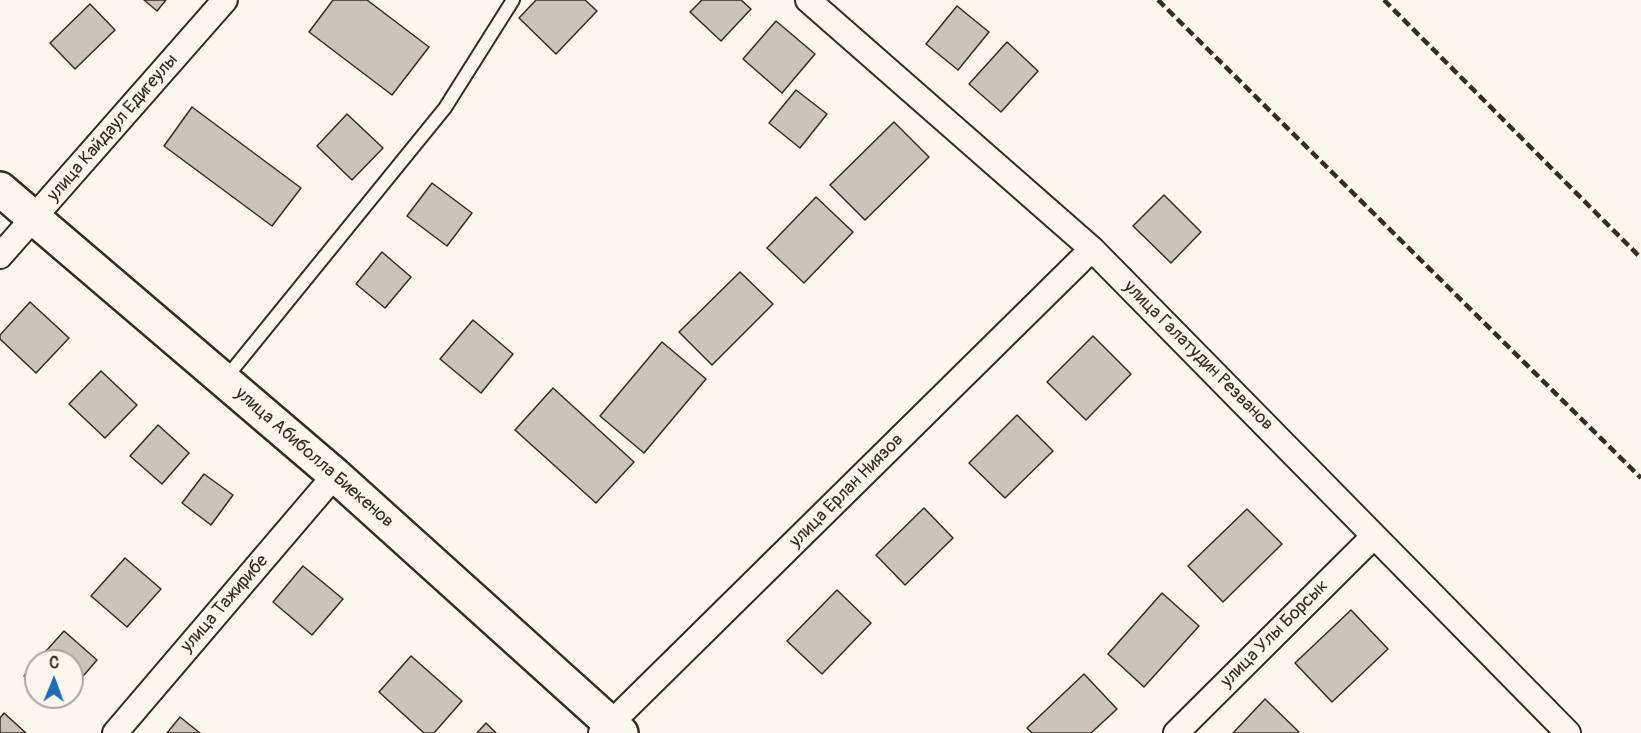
<!DOCTYPE html>
<meta charset="utf-8">
<style>
body{margin:0}
#map{position:relative;width:1641px;height:733px;overflow:hidden;background:#fbf7ec;font-family:Pangolin,sans-serif}
canvas{display:block}
.north{position:absolute;left:24px;top:649px;width:60px;height:60px;box-sizing:border-box;background:#fbf7ec;border:2px solid #aea59a;border-radius:50%;rotate:1deg;font-size:16px;font-weight:700;line-height:24px;text-align:center;color:#3b2a1e}
.north::after{content:'';display:block;margin:auto;width:21px;height:27px;background:#1f6fb2;clip-path:polygon(50% 0,100% 100%,50% 72%,0 100%)}
</style>
<div id="map">
<canvas width="1641" height="733"></canvas>
<div class="north">С</div>
</div>
<script>
const c = document.querySelector('canvas').getContext('2d');
c.lineJoin = 'round';
function fillPath(path, color) {
  c.fillStyle = color;
  c.fill(path, 'evenodd');
}
function trace(path, color, width, dash) {
  c.strokeStyle = color;
  c.lineWidth = width;
  c.lineCap = dash ? 'butt' : 'round';
  c.setLineDash(dash || []);
  c.stroke(path);
}
function label(font, color, halo, rows, align = 'center') {
  c.font = font + ' Pangolin,sans-serif';
  c.lineWidth = 4.5;
  c.setLineDash([]);
  c.textBaseline = 'middle';
  c.strokeStyle = halo;
  c.fillStyle = color;
  for (const [text, x, y, turn = 0] of rows) {
    c.save();
    c.translate(x, y);
    c.rotate((+turn || 0) * Math.PI / 180);
    c.textAlign = isNaN(turn) ? turn : align;
    if (halo) c.strokeText(text, 0, 0);
    c.fillText(text, 0, 0);
    c.restore();
  }
}
const building = new Path2D(`
 M144,0h22l-9,11z
 M333,0h34l62,47 -37,48 -83,-63z
 M536,0h49l12,11 -41,43 -37,-36z
 M702,0h39l10,9 -30,32 -31,-29z
 M90,4l25,26 -40,39 -25,-26z
 M957,6l32,26 -31,38 -32,-26z
 M776,21l39,33 -33,39 -39,-34z
 M1007,42l31,29 -37,41 -32,-28z
 M796,90l31,24 -27,34 -31,-25z
 M192,107l109,81 -29,38 -108,-80z
 M347,114l36,34 -31,32 -35,-34z
 M894,122l35,35 -64,63 -35,-35z
 M432,183l40,30 -25,33 -40,-30z
 M1164,195l37,37 -30,31 -38,-37z
 M816,197l37,35 -49,51 -37,-35z
 M382,252l29,25 -26,31 -29,-24z
 M740,272l33,32 -61,61 -33,-33z
 M30,302l39,36 -33,35 -36,-34v-4z
 M473,320l40,34 -32,39 -41,-34z
 M1093,336l38,38 -45,46 -39,-38z
 M662,342l44,37 -62,74 -44,-37z
 M101,371l36,34 -32,33 -36,-34z
 M553,388l81,74 -38,41 -81,-73z
 M1017,415l36,36 -48,47 -36,-35z
 M158,425l31,28 -27,31 -32,-28z
 M204,474l29,21 -22,30 -29,-22z
 M924,508l29,30 -48,47 -29,-30z
 M1247,509l35,35 -59,58 -35,-36z
 M125,558l36,31 -34,38 -36,-31z
 M303,566l40,33 -31,36 -39,-33z
 M837,590l34,33 -49,51 -35,-33z
 M1162,593l37,33 -55,61 -36,-33z
 M1351,610l37,39 -56,53 -37,-39z
 M64,631l33,29 -25,29v-28h-35z
 M411,656l51,45 -28,32h-10l-45,-41z
 M36,662v24l-12,-10z
 M1084,674l33,35 -26,24h-59l-5,-5z
 M1265,699l34,33 -1,1h-65z
 M4,713l22,20h-26v-15z
 M180,717l20,16h-33z
 M486,723l10,10h-19z`);
fillPath(building, '#ccc4b9');
trace(building, '#3b2a1e', 1.5);
const lane = new Path2D(`
 M225,379l220,-271 68,-108`);
const street = new Path2D(`
 M808,0l284,249 476,484
 M0,256l225,-256
 M115,733l220,-258
 M601,733l491,-484
 M1176,733l198,-197`);
const secondary = new Path2D(`
 M0,189l335,286 286,258`);
trace(lane, '#3b2a1e', 16);
trace(street, '#3b2a1e', 28);
trace(secondary, '#3b2a1e', 38);
trace(lane, '#fbf7ec', 12);
trace(street, '#fbf7ec', 24);
trace(secondary, '#fbf7ec', 33);
trace(new Path2D(`
 M1158,0l483,478
 M1384,0l257,258`), '#3b2a1e', 4.5, [9, 4.5]);
label('18px', '#3b2a1e', '#fbf7ec', [
 ["улица Кайдаул Едигеулы",113,128,-49],
 ["улица Галатудин Резванов",1198,356,45],
 ["улица Абиболла Биекенов",314,458,41],
 ["улица Ерлан Ниязов",847,491,-45],
 ["улица Тажирибе",225,604,-49],
 ["улица Улы Борсык",1275,634,-45]
]);
</script>
